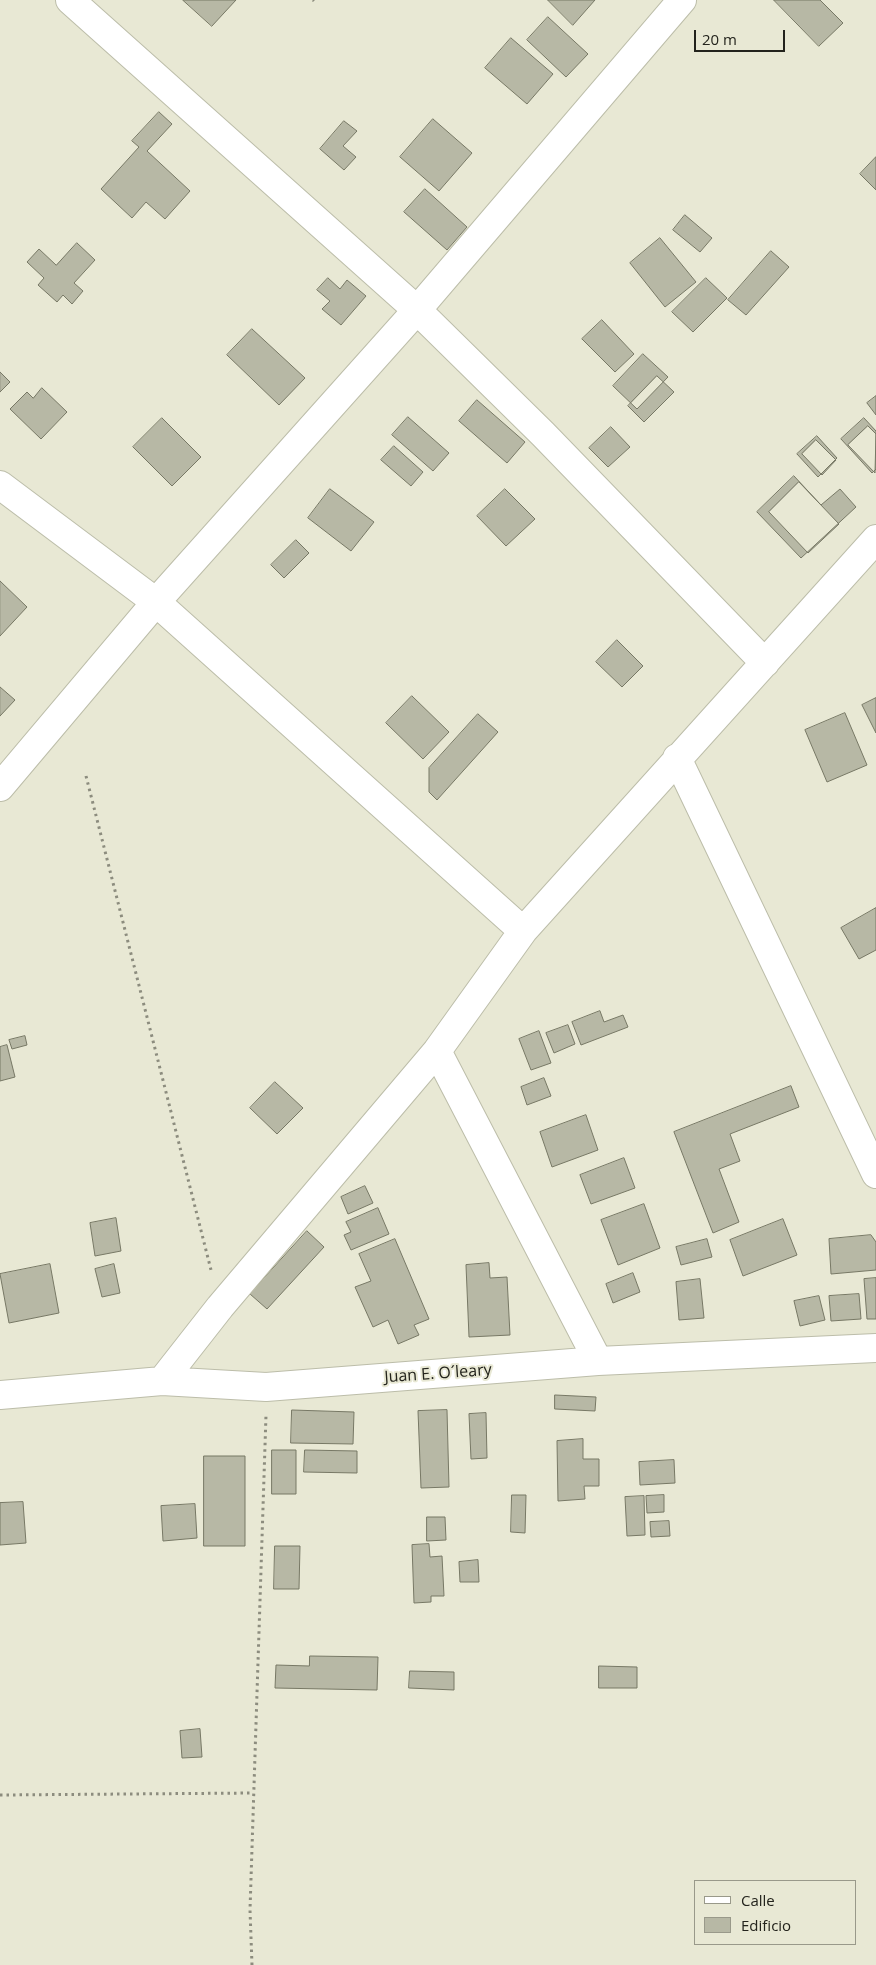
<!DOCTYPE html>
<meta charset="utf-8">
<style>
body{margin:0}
#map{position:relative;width:876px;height:1965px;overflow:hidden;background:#e8e8d4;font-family:"Open Sans",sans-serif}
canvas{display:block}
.legend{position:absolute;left:694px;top:1880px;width:162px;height:65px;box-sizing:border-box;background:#e8e8d4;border:1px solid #99998a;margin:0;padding:6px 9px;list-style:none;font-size:15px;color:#23231c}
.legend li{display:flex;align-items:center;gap:10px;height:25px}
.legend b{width:25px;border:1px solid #99998a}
.scale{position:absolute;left:694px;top:30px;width:91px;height:22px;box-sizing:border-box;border:2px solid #23231c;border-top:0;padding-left:6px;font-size:15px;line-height:18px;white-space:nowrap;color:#23231c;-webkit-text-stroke:4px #e8e8d4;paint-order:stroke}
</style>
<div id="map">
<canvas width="876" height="1965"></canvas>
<ul class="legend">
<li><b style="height:6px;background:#fff"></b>Calle</li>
<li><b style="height:14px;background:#b7b8a5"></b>Edificio</li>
</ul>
<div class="scale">20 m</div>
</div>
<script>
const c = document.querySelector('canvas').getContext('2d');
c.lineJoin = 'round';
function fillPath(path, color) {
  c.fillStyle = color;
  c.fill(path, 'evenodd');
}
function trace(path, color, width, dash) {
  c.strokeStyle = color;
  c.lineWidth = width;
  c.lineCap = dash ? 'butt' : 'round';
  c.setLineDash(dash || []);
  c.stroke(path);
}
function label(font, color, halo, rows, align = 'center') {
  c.font = font + ' "Open Sans",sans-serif';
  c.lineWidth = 4;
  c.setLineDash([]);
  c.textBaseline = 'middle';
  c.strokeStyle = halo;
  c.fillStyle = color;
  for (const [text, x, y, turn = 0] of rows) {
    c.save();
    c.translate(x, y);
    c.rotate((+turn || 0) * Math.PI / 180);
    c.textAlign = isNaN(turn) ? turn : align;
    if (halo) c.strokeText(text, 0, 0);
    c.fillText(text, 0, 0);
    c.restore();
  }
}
const building = new Path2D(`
 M183,0h53l-24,26z
 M548,0h47l-22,25z
 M774,0h46l23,23 -24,23z
 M548,17l40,37 -22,23 -39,-37z
 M511,38l42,36 -26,30 -42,-36z
 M159,112l13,12 -25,27 43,40 -25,28 -19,-17 -14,16 -31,-29 38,-42 -7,-6z
 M433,119l39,34 -33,38 -39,-34z
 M344,121l13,10 -14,15 13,11 -12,13 -24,-21z
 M876,157v33l-16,-16z
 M425,189l42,38 -20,23 -43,-38z
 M685,215l27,23 -12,14 -27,-22z
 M660,238l36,44 -31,25 -35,-44z
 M77,243l18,17 -21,23 9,8 -11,13 -9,-9 -6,7 -19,-17 6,-7 -17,-16 12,-13 17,16z
 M771,251l18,16 -43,48 -18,-15z
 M328,278l12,11 7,-9 19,16 -25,29 -19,-16 8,-8 -13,-11z
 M706,278l21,20 -34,34 -21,-20z
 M602,320l32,34 -19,18 -33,-33z
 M252,329l53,49 -26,27 -52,-50z
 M643,354l25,23 -31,32 -24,-23z
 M0,372l10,10 -10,10z
 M657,376l17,16 -30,30 -16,-16z
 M42,388l25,24 -26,27 -31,-30 17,-17 6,6z
 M876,396v19l-9,-12z
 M477,400l48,42 -18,21 -48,-42z
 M408,417l41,36 -16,18 -41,-36z
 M162,418l39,39 -29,29 -39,-39z
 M864,418l12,13v38l-4,4 -31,-34z
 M868,426l8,8 -1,39 -27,-28z
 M611,427l19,20 -22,20 -19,-19z
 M817,436l20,22 -19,19 -21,-23z
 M816,440l20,20 -14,15 -20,-21z
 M394,446l29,26 -12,14 -30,-26z
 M794,476l27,29 19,-16 16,18 -55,51 -44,-46z
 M799,482l40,42 -31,29 -39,-41z
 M330,489l44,33 -23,29 -43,-33z
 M505,489l30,30 -29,27 -29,-30z
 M296,540l13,13 -25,25 -13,-13z
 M0,581l27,26 -27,29z
 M617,640l26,26 -21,21 -26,-25z
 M0,687l15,13 -15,16z
 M412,696l37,36 -26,27 -37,-36z
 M876,698v35l-14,-28z
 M845,713l22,52 -40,17 -22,-52z
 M478,714l20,18 -61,68 -8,-8v-24z
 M876,908v42l-17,9 -18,-31z
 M600,1011l4,11 19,-7 5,12 -47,18 -9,-23z
 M568,1025l7,19 -21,9 -8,-20z
 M539,1031l12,32 -20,7 -12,-31z
 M25,1036l2,9 -15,4 -3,-9z
 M7,1045l8,32 -15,4v-34z
 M544,1078l7,18 -24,9 -6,-18z
 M275,1082l28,26 -26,26 -27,-26z
 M791,1086l8,21 -69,27 10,27 -21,8 20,53 -26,11 -39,-101z
 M586,1115l12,35 -46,17 -12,-35z
 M624,1158l11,30 -44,16 -11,-29z
 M365,1186l8,17 -25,11 -7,-17z
 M644,1204l16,44 -42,17 -17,-45z
 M378,1208l11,26 -38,16 -7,-15 7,-3 -5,-10z
 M116,1218l5,33 -26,5 -5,-33z
 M783,1219l14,36 -54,21 -13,-36z
 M307,1231l17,16 -57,62 -17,-15z
 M871,1235l5,7v28l-45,4 -2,-35z
 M395,1239l34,80 -15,6 5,10 -21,9 -10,-24 -15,7 -18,-40 16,-6 -12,-27z
 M707,1239l5,18 -31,8 -5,-18z
 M489,1263l1,15 17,-1 3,58 -41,2 -3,-72z
 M50,1264l9,49 -50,10 -9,-49z
 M114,1264l6,29 -18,4 -7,-28z
 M633,1273l7,19 -27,11 -7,-19z
 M876,1278v41h-9l-3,-40z
 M700,1279l4,39 -25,2 -3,-38z
 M859,1294l2,25 -30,2 -2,-25z
 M819,1296l6,24 -25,6 -6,-25z
 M555,1395l41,2 -1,14 -40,-2z
 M292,1410l62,2 -1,32 -62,-1z
 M447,1410l2,77 -28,1 -3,-77z
 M486,1413l1,45 -16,1 -2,-45z
 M583,1439v20h16v27h-15l1,13 -27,2 -1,-60z
 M272,1450h24v44h-24z
 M305,1450l52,1v22l-53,-1z
 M204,1456h41v90h-41z
 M674,1460l1,23 -35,2 -1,-23z
 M512,1495h14l-1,38 -14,-1z
 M664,1495v17l-17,1 -1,-17z
 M644,1496l1,39 -18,1 -2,-39z
 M23,1502l3,41 -26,2v-42z
 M195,1504l2,34 -34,3 -2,-35z
 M427,1517h18l1,23 -19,1z
 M669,1521l1,15 -19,1 -1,-15z
 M429,1544l1,13 12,-1 2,40h-13v6l-17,1 -2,-58z
 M275,1546h25l-1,43h-25z
 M478,1560l1,22h-19l-1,-20z
 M310,1656l68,1 -1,33 -102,-2 1,-23 33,1z
 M599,1666l38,1v21h-38z
 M410,1671l44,1v18l-45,-2z
 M200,1729l2,28 -20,1 -2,-27z`);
fillPath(building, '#b7b8a5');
trace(building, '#777865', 1);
const minor = new Path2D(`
 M70,0l347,310 126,124 222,229
 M0,485l156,117 367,329
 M677,758l199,416
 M0,787l156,-185 261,-292 265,-310
 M437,1051l161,310
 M162,1381l58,-74 217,-256 86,-120 353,-392
 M0,1395l162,-14 104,6 332,-26 278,-13`);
trace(minor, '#bcbda9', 30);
trace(new Path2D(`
 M313,0l1,1
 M86,776l125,494
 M0,1795l253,-2
 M252,1965l-2,-55 16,-495`), '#8c8c7e', 3, [2.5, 4]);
trace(minor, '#fff', 28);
label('16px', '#23231c', '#e8e8d4', [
 ["Juan E. O´leary",438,1374,-4]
]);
</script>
